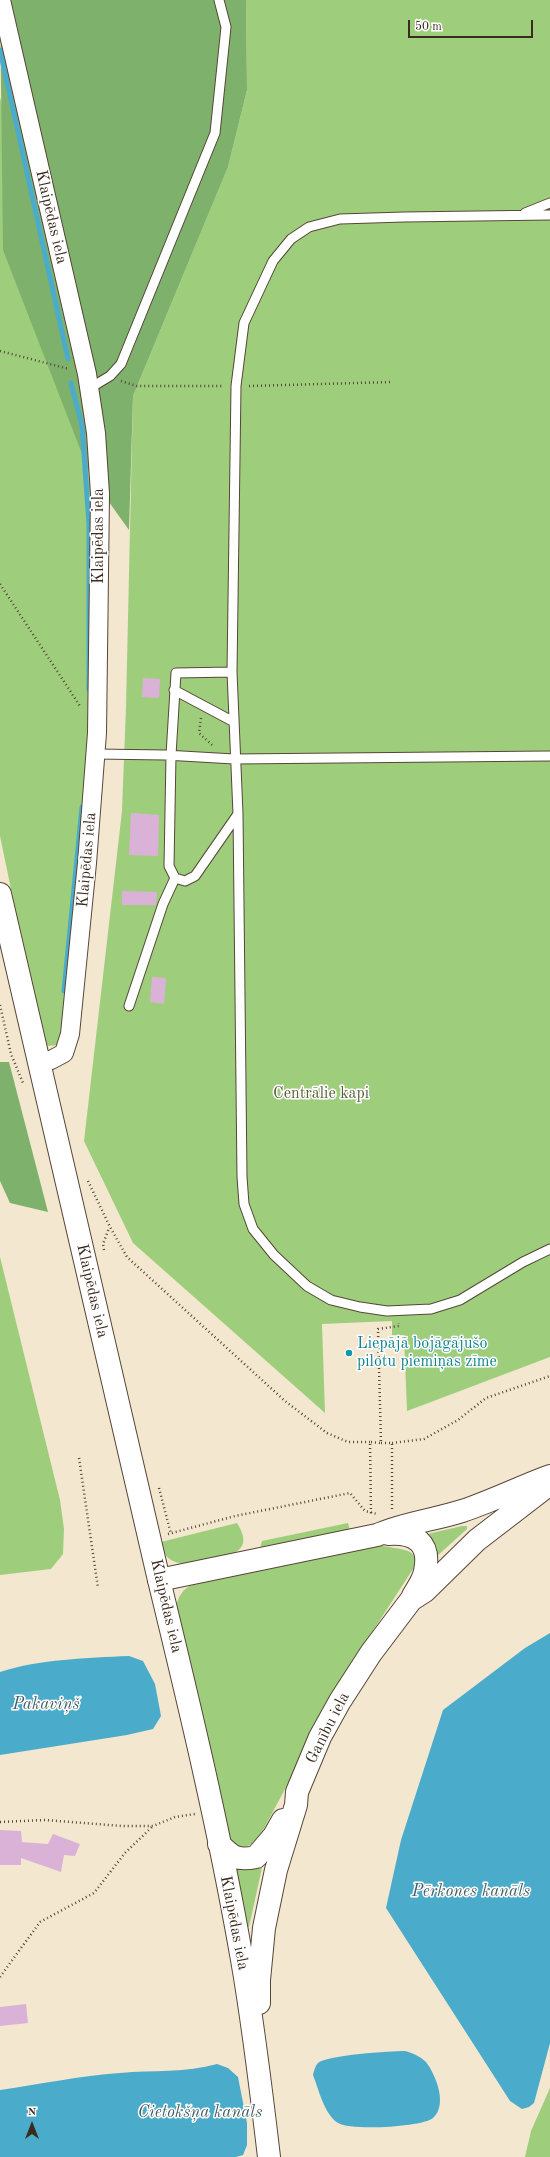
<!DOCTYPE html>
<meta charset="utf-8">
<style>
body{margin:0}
#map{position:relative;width:550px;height:2157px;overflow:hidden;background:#f3e7cf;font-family:"Old Standard TT",serif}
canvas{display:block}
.north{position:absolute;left:12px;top:2105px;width:40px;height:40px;-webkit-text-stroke:3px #fff;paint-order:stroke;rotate:0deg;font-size:11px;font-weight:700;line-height:16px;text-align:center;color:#3b2a1e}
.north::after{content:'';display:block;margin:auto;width:14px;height:18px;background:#3b2a1e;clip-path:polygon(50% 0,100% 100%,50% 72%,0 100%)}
.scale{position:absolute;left:408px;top:20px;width:125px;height:18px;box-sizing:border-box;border:2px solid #3b2a1e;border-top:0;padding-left:5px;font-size:12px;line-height:14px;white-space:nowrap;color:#3b2a1e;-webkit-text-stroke:3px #fff;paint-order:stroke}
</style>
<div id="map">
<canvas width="550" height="2157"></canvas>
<div class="north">N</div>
<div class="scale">50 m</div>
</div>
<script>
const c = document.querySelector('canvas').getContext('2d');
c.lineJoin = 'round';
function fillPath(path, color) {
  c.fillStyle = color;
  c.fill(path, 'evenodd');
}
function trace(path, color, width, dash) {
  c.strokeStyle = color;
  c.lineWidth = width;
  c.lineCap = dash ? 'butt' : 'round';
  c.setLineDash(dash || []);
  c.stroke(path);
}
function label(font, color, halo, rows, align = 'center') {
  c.font = font + ' "Old Standard TT",serif';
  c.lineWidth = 3;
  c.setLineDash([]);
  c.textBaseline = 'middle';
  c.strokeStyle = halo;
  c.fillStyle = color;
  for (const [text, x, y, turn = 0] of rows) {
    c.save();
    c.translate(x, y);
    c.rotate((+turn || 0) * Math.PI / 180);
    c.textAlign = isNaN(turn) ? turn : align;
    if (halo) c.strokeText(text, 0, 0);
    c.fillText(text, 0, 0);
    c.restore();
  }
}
fillPath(new Path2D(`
 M246,0h304v1357l-143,54 -3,-76h-12v-14l-70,3 3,89 -192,-170 -49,-102 38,-330 4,-104 7,-311 95,-229 19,-77z
 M0,97l91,380 3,248 -34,320 -14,1 -4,-7 -42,-203z
 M0,1257l60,243 4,29 -1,25 -12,15 -51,6z
 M237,1523c18,28 -5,32 -28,37 -13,3 -26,7 -38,0 -8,-5 -8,-11 -10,-18z
 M348,1523l2,8 -88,18 -2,-1 2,-7z
 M462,1526h5v3l-31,28 -13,-22z
 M381,1545c12,5 43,1 32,24l-61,94 -92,173c-9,13 -25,16 -32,-2l-52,-228c3,-10 6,-16 15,-21z
 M234,1863h29l-14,64 -2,-1z
 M550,2088v69h-25l6,-26z`), '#9ece7c');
fillPath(new Path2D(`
 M0,0h246l1,90 -19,77 -95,229 -4,134 -38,-53 -88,-227z
 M0,1062h9l39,150 -38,-9 -10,-22z`), '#7eb16c');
fillPath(new Path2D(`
 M550,1633v410l-16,60 -5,4 -7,2 -12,-8 -124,-193 15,-68 42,-130 82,-62z
 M129,1656l14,5 12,23 6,32 -8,13 -26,6 -127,20v-83c40,-13 87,-14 129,-16z
 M405,2051c7,2 15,5 21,11 10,13 22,43 7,56 -10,9 -82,13 -95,5 -14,-9 -19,-33 -25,-48 1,-4 2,-9 5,-12 9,-8 73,-12 87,-12z
 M217,2064l11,4 10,9 9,46v22l-4,10 -7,2h-236v-67c40,-6 80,-14 120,-17 33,-3 66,0 97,-9z`), '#4aacca');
trace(new Path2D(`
 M0,50l68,309
 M71,383l11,43 7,98v165
 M64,991l18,-184`), '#4aacca', 5);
fillPath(new Path2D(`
 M143,678l17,1 -1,19 -17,-1z
 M131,813l28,2 -1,41 -29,-1z
 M122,891l35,1 -1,13h-34z
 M152,977l14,1 -2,26 -14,-2z
 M0,1830l21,1 1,11 26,2 5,-10 27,10 -5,12 -11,-1 -3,17 -40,-14v7h-21z
 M26,2004l2,19 -28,3v-19z`), '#dbb2d7');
const lane = new Path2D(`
 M525,213l25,-10
 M550,215l-146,2 -64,2 -31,8 -18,12 -18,22 -29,62 -8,63 -4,286 6,142 4,363 2,27 9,25 21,26 33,31 24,14 29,7 27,4 44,-2 29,-9 63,-38 27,-13
 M90,388l20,-12 11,-12 94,-231 11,-106 -7,-27
 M232,672l-56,1 -5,82 -2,111 6,12 10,3 10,-5 43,-62
 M174,690l60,32
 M96,754l69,1 69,4 316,-3
 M129,1006l34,-102 12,-26`);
const street = new Path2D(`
 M1,0l86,374 9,59 4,61 -3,239 -10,130 -17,171 -6,19 -13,7h-13`);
const secondary = new Path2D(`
 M0,894l159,686`);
const highway = new Path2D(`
 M388,1534c27,-2 43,9 37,37 -1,8 -8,18 -12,25
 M219,1844c13,13 18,17 37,13l18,-21 9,-16
 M259,2003v-23l5,-52 12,-58 20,-65 1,-13 23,-55 20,-36 31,-48 40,-53 14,-9 52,-51 73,-56
 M269,2157c-8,-68 -16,-136 -28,-203 -22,-126 -52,-250 -82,-374l218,-45c27,-12 57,-15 85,-24 30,-10 58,-24 88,-35`);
trace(lane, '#574639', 11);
trace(street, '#574639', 20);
trace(secondary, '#574639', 24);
trace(highway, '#574639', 24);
trace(new Path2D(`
 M0,351l69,18
 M121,381l16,5h87
 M249,386l143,-4
 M0,584l80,122
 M201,718l-2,15 13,12
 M0,1005l11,49 12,29
 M88,1181l22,46 17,30 158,144 42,32 21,9h22
 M104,1250l-1,-6 6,-16
 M381,1443h11v67
 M392,1443l32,-4 34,-19 28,-22 64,-22
 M79,1458l19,130
 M159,1488l12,46
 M371,1513l-1,-71 11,1 -3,-114 21,-3v-3
 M168,1534l67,-18 115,-23 15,18 12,3
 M0,1822l45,-2 77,6h31l22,-9 20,-3
 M0,1977l40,-55 54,-29 31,-40 28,-27`), '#574639', 2.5, [1, 3]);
trace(lane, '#fff', 9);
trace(street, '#fff', 18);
trace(secondary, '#fff', 22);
trace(highway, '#fff', 22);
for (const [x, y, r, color] of [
 [349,1353,4,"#0f9aa8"]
]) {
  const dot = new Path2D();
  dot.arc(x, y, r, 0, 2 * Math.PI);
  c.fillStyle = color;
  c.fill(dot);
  trace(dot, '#fff', 1.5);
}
label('16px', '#3b2a1e', '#fff', [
 ["Klaipēdas iela",51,217,77],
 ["Klaipēdas iela",99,536,-90],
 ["Klaipēdas iela",87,860,-85],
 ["Klaipēdas iela",92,1291,77],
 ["Klaipēdas iela",166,1606,77],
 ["Ganību iela",328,1728,-63],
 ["Klaipēdas iela",234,1923,79]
]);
label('16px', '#595b3a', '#fff', [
 ["Centrālie kapi",321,1094]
]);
label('16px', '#0d838f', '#fff', [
 ["Liepājā bojāgājušo",357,1344],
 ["pilotu piemiņas zīme",357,1362]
], 'left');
label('italic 17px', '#415e63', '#fff', [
 ["Pakaviņš",46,1705],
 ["Pērkones kanāls",471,1892],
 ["Cietokšņa kanāls",200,2113]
]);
</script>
